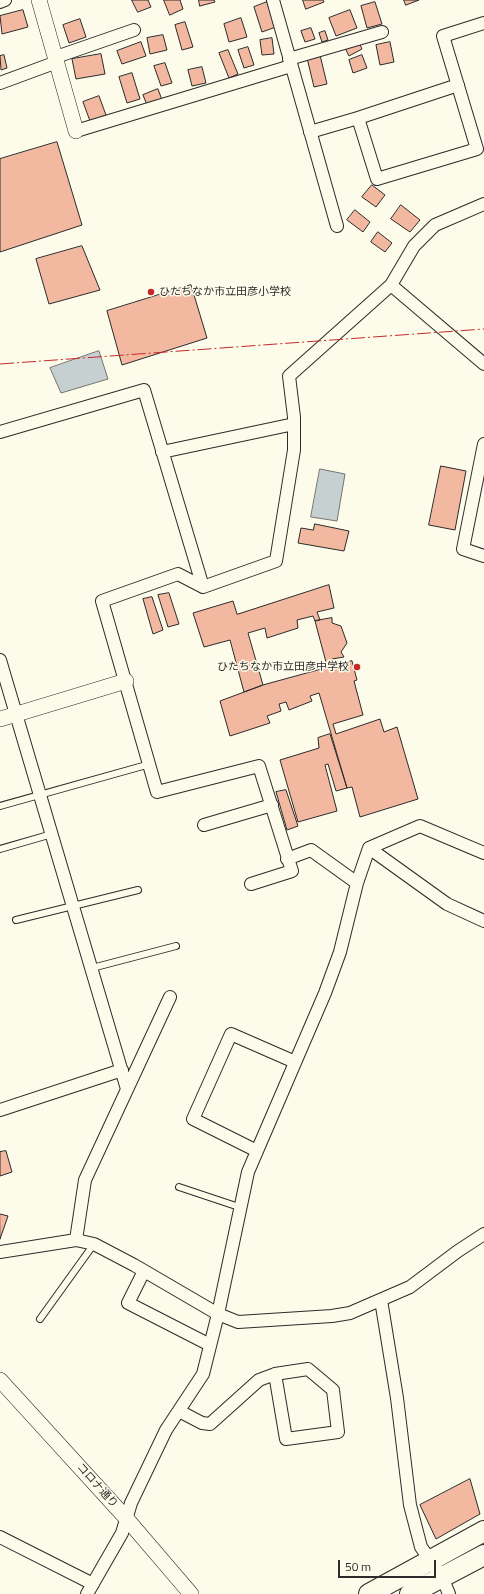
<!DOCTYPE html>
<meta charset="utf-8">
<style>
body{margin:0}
#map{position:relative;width:484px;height:1594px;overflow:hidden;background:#fdfbea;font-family:"Titillium Web",sans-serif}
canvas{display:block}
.scale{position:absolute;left:338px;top:1560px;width:98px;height:18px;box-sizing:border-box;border:2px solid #2b2b2b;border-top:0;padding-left:5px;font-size:12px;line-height:14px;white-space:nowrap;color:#2b2b2b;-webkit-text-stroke:3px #fdfbea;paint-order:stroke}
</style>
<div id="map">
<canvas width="484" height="1594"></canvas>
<div class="scale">50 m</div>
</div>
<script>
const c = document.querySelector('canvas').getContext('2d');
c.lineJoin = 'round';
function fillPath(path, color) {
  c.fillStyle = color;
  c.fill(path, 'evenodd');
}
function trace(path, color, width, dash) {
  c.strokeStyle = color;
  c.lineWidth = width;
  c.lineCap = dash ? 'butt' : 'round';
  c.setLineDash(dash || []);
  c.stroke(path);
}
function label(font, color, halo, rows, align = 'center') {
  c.font = font + ' "Titillium Web","Noto Sans JP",sans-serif';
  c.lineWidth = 3;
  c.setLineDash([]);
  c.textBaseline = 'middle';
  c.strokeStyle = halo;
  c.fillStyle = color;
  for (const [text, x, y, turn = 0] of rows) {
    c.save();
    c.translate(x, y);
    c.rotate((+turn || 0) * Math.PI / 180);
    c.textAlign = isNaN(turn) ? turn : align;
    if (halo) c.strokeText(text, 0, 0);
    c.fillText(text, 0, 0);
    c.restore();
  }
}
const water = new Path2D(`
 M99,351l9,28 -47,14 -11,-25z
 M320,469l25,5 -8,47 -26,-4z`);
fillPath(water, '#c7d0d0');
trace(water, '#74746e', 1);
const building = new Path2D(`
 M132,0h16l3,7 -13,5z
 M164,0h16l3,9 -13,6z
 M199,0h15l1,2 -15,4z
 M303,0h20l1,2 -18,7z
 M404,0h15l-13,5z
 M267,2l9,25 -14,5 -8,-25z
 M375,2l7,22 -15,4 -6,-22z
 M23,10l5,17 -26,7 -2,-18z
 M350,10l7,18 -21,8 -7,-18z
 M241,18l6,19 -18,5 -5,-18z
 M80,19l6,18 -17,6 -6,-18z
 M185,22l8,25 -11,3 -7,-25z
 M311,28l4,11 -10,3 -4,-11z
 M325,31l3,9 -6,2 -3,-9z
 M163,35l4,15 -17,4 -3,-16z
 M272,38l2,16 -12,1 -2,-15z
 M357,38l5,11 -13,7 -6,-12z
 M141,42l5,14 -24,8 -5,-13z
 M390,42l4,20 -14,3 -4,-20z
 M248,47l6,18 -10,3 -6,-18z
 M228,50l10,24 -9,4 -10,-25z
 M101,54l4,20 -29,5 -4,-20z
 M4,55l3,13 -6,2 -1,-14z
 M320,55l7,29 -13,3 -7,-29z
 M362,55l5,13 -14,5 -4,-13z
 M165,63l7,20 -11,3 -7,-20z
 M202,67l4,16 -14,3 -4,-16z
 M132,73l8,26 -13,4 -8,-26z
 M158,89l4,11 -15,5 -4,-10z
 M99,96l7,19 -16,6 -7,-19z
 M57,142l25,83 -82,27v-93z
 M372,185l13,10 -9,12 -14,-10z
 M401,205l19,15 -10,12 -19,-13z
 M355,210l15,12 -7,10 -16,-12z
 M378,232l14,11 -7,9 -14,-10z
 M82,246l18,44 -51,14 -13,-45z
 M191,285l16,53 -85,27 -15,-54z
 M441,466l25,5 -11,59 -26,-5z
 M315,524l34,7 -5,20 -46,-8 3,-15 12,2z
 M329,585l5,23 -17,4 3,8 -5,1 -2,-5 -16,4 1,8 -31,10 -2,-10 -17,5 15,52 -19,7 -14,-52 -26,7 -11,-34 40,-12 4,13z
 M169,593l10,31 -11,3 -10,-32z
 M152,597l11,33 -10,4 -10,-35z
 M332,618v5l9,3 6,17 -6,9 3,5 -12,2v6l-5,1 -12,-45z
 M352,661l5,19 -3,1 9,34 -30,9 3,10 44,-15 4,13 13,-5 21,72 -58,18 -8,-30 -5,1 -28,-95 -9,3 2,5 -23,9 -3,-8 -7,2 2,7 -14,5 3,7 -40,13 -10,-35 43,-16z
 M330,734l17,54 -11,3 -8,-27 -3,1 12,46 -39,11 -18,-62 39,-12 -1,-10z
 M286,790l12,36 -11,4 -11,-38z
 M6,1151l6,21 -12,4v-24z
 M0,1214l8,2 -8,23z
 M470,1479l10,35 -44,25 -16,-34z`);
fillPath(building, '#f2b8a0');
trace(building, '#2b2b2b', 1);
const service = new Path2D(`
 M0,806l150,-42
 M0,849l52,-15
 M16,920l122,-30
 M92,968l84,-22
 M179,1187l60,20
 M40,1319l54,-75`);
const minor = new Path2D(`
 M273,0l64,226
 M0,2l5,-2
 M56,57l78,-27
 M289,59l93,-27
 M0,83l57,-21
 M358,118l100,-33
 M76,131l215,-65
 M310,132l48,-14 19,61 100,-30 -34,-113 41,-13
 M391,285l93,79
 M0,432l144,-42 59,197
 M484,444l-21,105 21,7
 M162,452l132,-28
 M0,660l127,429
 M204,825l68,-20
 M369,848l78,56 37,17
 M287,859l24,-9 46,33
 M251,884l41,-13 -33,-105 -102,26 -55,-191 76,-27 25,13 73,-26 18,-111v-33l-5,-41 102,-91 23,-39 21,-21 49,-21
 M0,1110l122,-40
 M257,1151l-64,-32 38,-85 64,28
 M76,1240l9,-60 85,-183
 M0,1252l76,-12 18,4 40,21 84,49 20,8 94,-6 18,-3 60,-26 48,-36 26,-17
 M144,1271l-16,32 82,42
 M381,1300l16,98 13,107 11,42 21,30 7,17
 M179,1411l23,12 8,1 49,-44 16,-6 33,-5 25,21 5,42 -52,7 -11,-65
 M0,1537l93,47
 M87,1594l35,-61 9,-30 35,-73 37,-56 15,-60 30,-142 77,-179 15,-41 17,-69 12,-35 51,-22 64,27`);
const tertiary = new Path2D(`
 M39,0l37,131
 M0,719l126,-38
 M0,1380l126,138 65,76`);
const trunk = new Path2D(`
 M369,1594l115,-63
 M410,1594l74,-39`);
trace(service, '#2b2b2b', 8);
trace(minor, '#2b2b2b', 14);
trace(tertiary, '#2b2b2b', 16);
trace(trunk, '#2b2b2b', 22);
trace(service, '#fdfbea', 6);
trace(minor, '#fdfbea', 12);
trace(tertiary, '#fdfbea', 15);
trace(trunk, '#fdfbea', 20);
trace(new Path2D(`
 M0,364l484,-35`), '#c62828', 1, [14, 3, 2, 3]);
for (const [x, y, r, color] of [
 [151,292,4,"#c62828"],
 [357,667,4,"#c62828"]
]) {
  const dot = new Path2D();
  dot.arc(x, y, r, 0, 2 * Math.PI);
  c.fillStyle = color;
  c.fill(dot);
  trace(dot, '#fdfbea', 1.5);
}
label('11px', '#2b2b2b', '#fdfbea', [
 ["ひたちなか市立田彦小学校",159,292],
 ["ひたちなか市立田彦中学校",349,667,"right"]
], 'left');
label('11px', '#2b2b2b', '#fdfbea', [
 ["コロナ通り",97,1486,48]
]);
</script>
